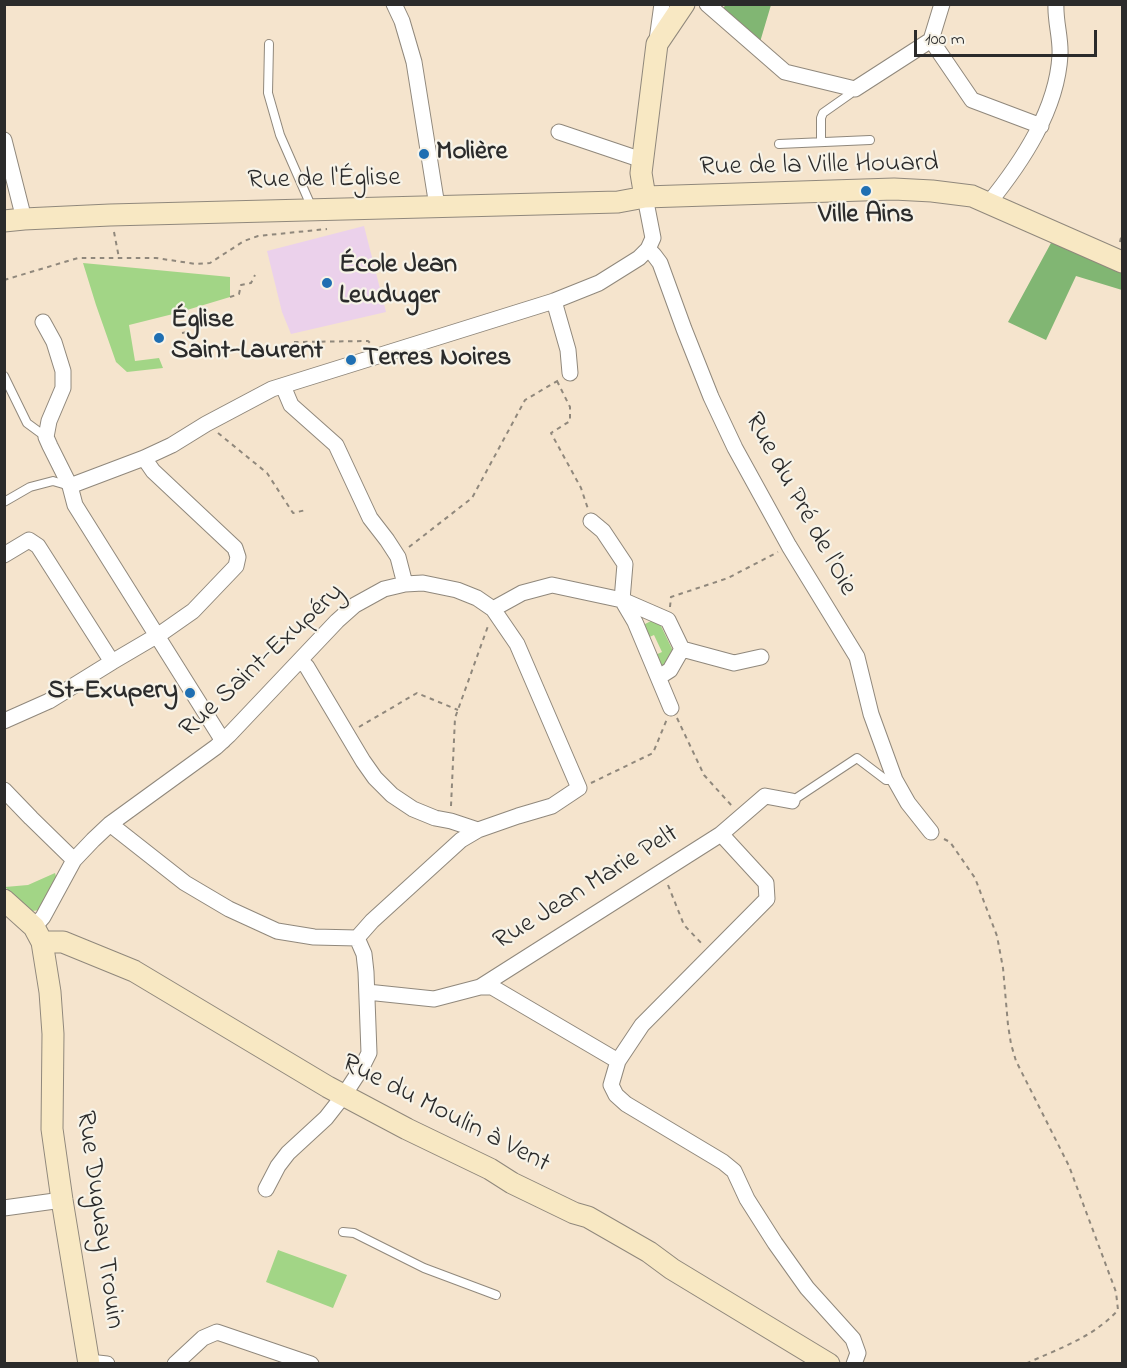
<!DOCTYPE html>
<meta charset="utf-8">
<style>
body{margin:0}
#map{position:relative;width:1127px;height:1368px;overflow:hidden;background:#f5e4cd;font-family:"Indie Flower",sans-serif}
canvas{display:block}
.frame{position:absolute;inset:0;border:6px solid #2b2b2b;pointer-events:none}
.scale{position:absolute;left:914px;top:30px;width:183px;height:27px;box-sizing:border-box;border:3px solid #2b2b2b;border-top:0;padding-left:8px;font-size:18px;line-height:21px;white-space:nowrap;color:#2b2b2b;-webkit-text-stroke:4px #f7f3e8;paint-order:stroke}
</style>
<div id="map">
<canvas width="1127" height="1368"></canvas>
<div class="frame"></div>
<div class="scale">100 m</div>
</div>
<script>
const c = document.querySelector('canvas').getContext('2d');
c.lineJoin = 'round';
function fillPath(path, color) {
  c.fillStyle = color;
  c.fill(path, 'evenodd');
}
function trace(path, color, width, dash) {
  c.strokeStyle = color;
  c.lineWidth = width;
  c.lineCap = dash ? 'butt' : 'round';
  c.setLineDash(dash || []);
  c.stroke(path);
}
function label(font, color, halo, rows, align = 'center') {
  c.font = font + ' "Indie Flower",sans-serif';
  c.lineWidth = 4.5;
  c.setLineDash([]);
  c.textBaseline = 'middle';
  c.strokeStyle = halo;
  c.fillStyle = color;
  for (const [text, x, y, turn = 0] of rows) {
    c.save();
    c.translate(x, y);
    c.rotate((+turn || 0) * Math.PI / 180);
    c.textAlign = isNaN(turn) ? turn : align;
    if (halo) c.strokeText(text, 0, 0);
    c.fillText(text, 0, 0);
    c.restore();
  }
}
fillPath(new Path2D(`
 M364,226l22,86 -95,22 -9,-22 -15,-61z`), '#ebd1eb');
fillPath(new Path2D(`
 M83,263l147,14v20l-53,16 -48,12 6,36 24,-3 4,10 -36,4 -11,-10 -20,-57z
 M651,621l9,3 14,29 -4,10 -8,3 -9,-10 9,-4 -8,-17 -9,4v-15z
 M55,873l2,7 -17,30 -8,1 -27,-24 23,-2z
 M278,1250l69,25 -14,33 -67,-26z`), '#a2d586');
fillPath(new Path2D(`
 M725,5h46l-11,37 -37,-32z
 M1051,243l71,19v28l-46,-14 -30,64 -38,-18z`), '#81b673');
const lane = new Path2D(`
 M269,44l-1,49 12,42 32,73
 M821,141v-23l2,-5 27,-19 5,-5
 M779,144l91,-4
 M4,376l23,47 19,14
 M4,502l26,-15 23,-6 17,5
 M792,801l65,-43 29,22h9
 M343,1232l11,1 70,35 72,27`);
const street = new Path2D(`
 M394,4l8,17 12,41 23,144
 M707,4l78,68 70,17 76,-49
 M657,40l5,-36
 M931,40l41,60 69,26
 M931,40l11,-36
 M559,132l83,28
 M4,140l20,79
 M988,204c34,-42 69,-94 72,-149 1,-17 -5,-34 -4,-51
 M648,249l6,6 6,8 24,66 27,68 24,51 54,98 68,111 14,57 24,66 13,23 23,29
 M554,301l14,49 2,23
 M43,322l11,20 9,29v17l-14,33 -3,16 4,9 20,40 5,19 148,236
 M283,386l8,19 45,40 34,73 17,22 11,17 7,27
 M70,486l74,-28 28,-13 34,-21 66,-35 282,-88 45,-18 40,-25 9,-9 5,-11 -8,-41
 M591,521l12,10 22,33 -3,36 46,20 14,29
 M4,555l25,-15 9,6 74,116 51,-30 30,-21 43,-45 2,-9 -3,-9 -82,-77 -9,-13
 M493,609l29,-16 30,-8 70,15 13,22 36,86
 M300,660l7,7 56,94 12,17 17,17 21,14 22,9 16,3 27,9
 M659,677l11,-7 12,-21 52,14 27,-6
 M4,721l45,-20 63,-39
 M4,790l27,28 43,42
 M110,824l75,59 44,26 48,22 37,6 43,1
 M721,834l44,-38 27,5
 M34,927l9,-10 31,-57 19,-20 17,-16 106,-77 13,-12 108,-114 18,-16 29,-16 21,-5 18,-1 34,7 20,8 16,11 24,35 62,144 -27,18 -34,10 -40,14 -17,10 -89,81 -15,17 7,16 2,18 3,81 -8,16 -17,26 -18,23 -38,35 -10,13 -12,23
 M480,987l241,-153 45,49 1,16 -125,126 -24,36 -7,24 5,10 10,9 97,58 11,9 13,28 28,44 32,45 46,51 5,14 -4,11
 M367,992l67,7 46,-12h12l126,74
 M4,1208l58,-8
 M89,1362l18,2
 M175,1364l28,-26 14,-6 94,32`);
const secondary = new Path2D(`
 M645,197l-4,-24 16,-129 27,-40
 M4,221l20,-2 86,-4 508,-13 27,-5 249,-8 38,2 40,5 150,66
 M4,900l30,27 8,15 8,50 3,42 -1,95 10,71 27,164
 M42,942h21l71,29 194,116 79,42 83,40 22,14 62,30 14,4 61,35 23,17 157,95`);
trace(lane, '#90887c', 10);
trace(street, '#90887c', 17);
trace(secondary, '#90887c', 23);
trace(new Path2D(`
 M114,232l5,26
 M1120,242l2,-9
 M4,280l74,-22h78l40,6 14,-1 34,-22 14,-5 69,-7
 M230,297l9,-3 2,-9 10,-2 4,-8
 M182,333l7,-1
 M294,342l74,-1 2,2
 M557,381l13,26v14l-19,12 30,55 7,21
 M218,433l49,40 26,40 13,-3
 M409,547l63,-49 53,-98 34,-20
 M670,607l1,-10 57,-19 50,-26
 M677,718l27,57 28,31
 M359,727l58,-34 41,17
 M591,783l62,-30 14,-34
 M451,806l4,-88 33,-92
 M944,839l6,3 25,36 22,58 6,32 5,57 3,19 5,17 53,105 47,126 2,18c-24,27 -60,39 -93,54
 M668,885l16,40 20,21`), '#90887c', 2, [4.5, 4.5]);
trace(lane, '#fff', 8);
trace(street, '#fff', 15);
trace(secondary, '#f8e8c3', 21);
for (const [x, y, r, color] of [
 [424,154,6,"#1f6fb2"],
 [866,191,6,"#1f6fb2"],
 [327,283,6,"#1f6fb2"],
 [159,338,6,"#1f6fb2"],
 [351,360,6,"#1f6fb2"],
 [190,693,6,"#1f6fb2"]
]) {
  const dot = new Path2D();
  dot.arc(x, y, r, 0, 2 * Math.PI);
  c.fillStyle = color;
  c.fill(dot);
  trace(dot, '#f7f3e8', 2);
}
label('bold 27px', '#2b2b2b', '#f7f3e8', [
 ["Molière",436,154],
 ["Ville Ains",866,217,"center"],
 ["École Jean",339,267],
 ["Leuduger",339,298],
 ["Église",171,322],
 ["Saint-Laurent",171,353],
 ["Terres Noires",363,360],
 ["St-Exupery",178,693,"right"]
], 'left');
label('27px', '#2b2b2b', '#f7f3e8', [
 ["Rue de la Ville Houard",819,167,-1],
 ["Rue de l'Église",324,181,-1],
 ["Rue du Pré de l'Oie",799,505,61],
 ["Rue Saint-Exupéry",263,662,-43],
 ["Rue Jean Marie Pelt",587,889,-32],
 ["Rue du Moulin à Vent",445,1115,27],
 ["Rue Duguay Trouin",98,1220,82]
]);
</script>
